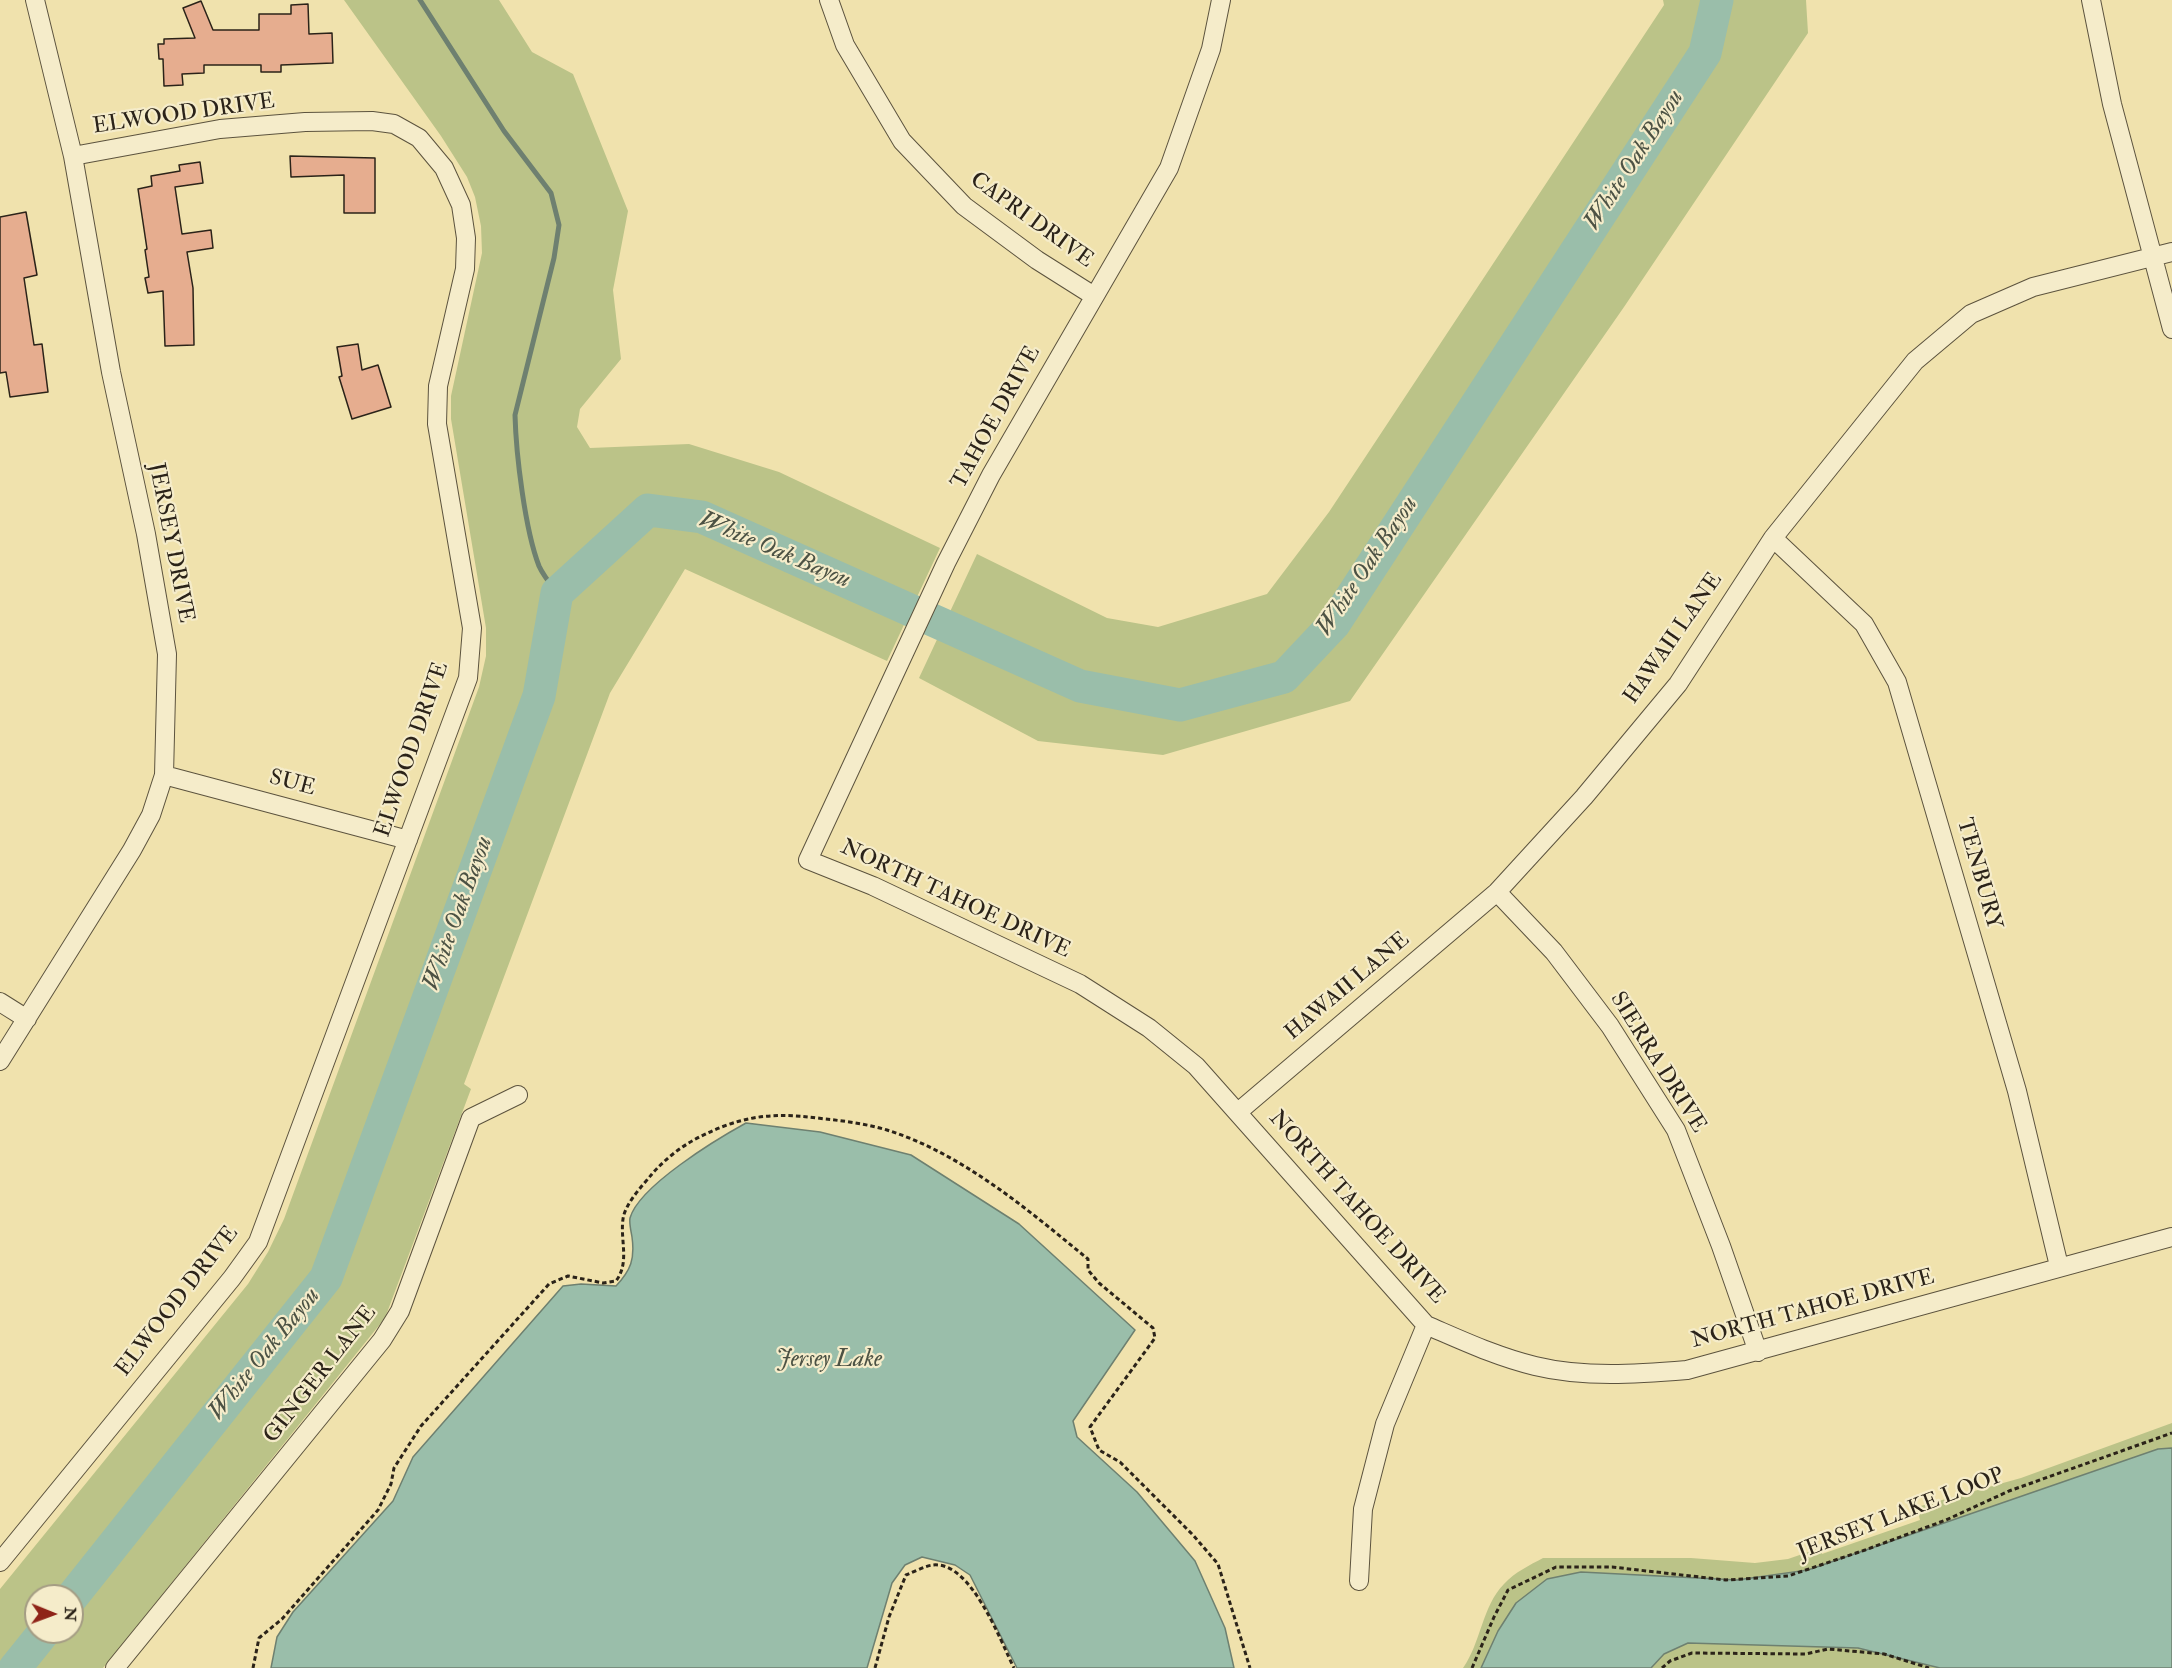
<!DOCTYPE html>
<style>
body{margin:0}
#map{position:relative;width:2172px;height:1668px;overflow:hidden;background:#f0e2ad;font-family:"IM FELL Double Pica",serif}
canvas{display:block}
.north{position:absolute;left:24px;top:1584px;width:60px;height:60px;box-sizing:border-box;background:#f5ecca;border:2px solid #a49c83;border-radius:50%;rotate:91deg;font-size:16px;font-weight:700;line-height:24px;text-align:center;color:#2b2319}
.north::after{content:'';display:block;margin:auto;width:21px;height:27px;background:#8f2418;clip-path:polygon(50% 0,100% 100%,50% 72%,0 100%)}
</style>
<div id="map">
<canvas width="2172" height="1668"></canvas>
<div class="north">N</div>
</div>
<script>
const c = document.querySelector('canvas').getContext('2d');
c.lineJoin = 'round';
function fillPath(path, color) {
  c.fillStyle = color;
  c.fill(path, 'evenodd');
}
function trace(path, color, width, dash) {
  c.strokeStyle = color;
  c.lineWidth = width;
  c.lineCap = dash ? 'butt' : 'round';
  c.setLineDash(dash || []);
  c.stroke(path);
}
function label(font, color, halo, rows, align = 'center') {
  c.font = font + ' "IM FELL Double Pica",serif';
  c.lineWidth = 4.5;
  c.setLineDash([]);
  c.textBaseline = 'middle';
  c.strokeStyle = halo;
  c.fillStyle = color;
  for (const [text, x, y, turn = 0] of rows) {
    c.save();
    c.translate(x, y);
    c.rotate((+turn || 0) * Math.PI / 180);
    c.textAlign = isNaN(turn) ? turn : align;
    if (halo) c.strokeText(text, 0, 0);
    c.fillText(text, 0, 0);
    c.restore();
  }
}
fillPath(new Path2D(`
 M344,0h155l33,52 41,22 55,137 -15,79 8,69 -41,50 -3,18 13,21 99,-4 90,28 161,76 -53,113 -202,-92 -75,124 -146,391 7,5 -86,229 -282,350h-103v-79l248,-305 20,-32 16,-33 195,-532 7,-31v-28l-35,-209v-23l31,-143 -1,-27 -6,-29 -8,-20 -26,-41zM36,1596h36v36h-36z
 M1663,0h143l2,33 -184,274 -274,394 -187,54 -125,-14 -119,-63 58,-124 130,64 51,9 109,-33 62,-82 335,-507z
 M2172,1423v245h-709c18,-25 19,-62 41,-84 11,-12 26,-19 39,-26h148l64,5 33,-4 32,-11 2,6 98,-34 -3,-13 104,-29z`), '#bbc388');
const water = new Path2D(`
 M746,1123l74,9 91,23 108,69 116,106 -62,91 4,16 60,55 58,69 30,67 9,40h-217l-47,-93 -15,-10 -33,-8 -17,8 -13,18 -25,85h-596l6,-31 16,-25 100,-111 20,-44 150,-171 18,-2 35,2c15,-16 19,-27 16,-49 -1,-6 -3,-14 -2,-19 9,-32 87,-79 116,-95z
 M2172,1448v220h-232l-82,-20 -170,-5 -24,11 -13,14h-170l17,-37 18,-28 31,-24 34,-7 156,8 71,-10 350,-121z`);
fillPath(water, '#9abeaa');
trace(water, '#6e8070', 1.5);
trace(new Path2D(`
 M420,0l84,131 47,62 8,32 -5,33 -39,157c1,39 10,115 24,151 4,9 12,19 18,27`), '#6e8070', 5);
trace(new Path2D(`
 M72,1597l254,-319 213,-582 18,-103 91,-83 54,7 378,169 100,19 104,-28 50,-53 371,-571 12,-53
 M15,1668l29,-36`), '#9abeaa', 33);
const building = new Path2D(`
 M201,1l12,29h46v-16h32v-9l17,-1 1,30 23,-1 1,30 -52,2v7h-20v-7h-57v8l-22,1 1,11 -19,1 -1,-27h-4l-1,-15h6v-5l31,-1 -12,-30z
 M290,156l85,2v55h-31v-38l-53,2z
 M200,162l3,21 -28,4 7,47 29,-4 2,18 -26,4 6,36 1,57 -29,1 -2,-55 -15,2 -3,-15 4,-1 -4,-27 2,-1 -9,-60 14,-3 -1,-10 29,-5 -1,-6z
 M26,212l11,63 -13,3 10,67 8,-1 6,48 -38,5 -4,-25 -6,1v-156z
 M358,344l4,26 16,-5 13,42 -39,12 -13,-42 3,-1 -5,-29z`);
fillPath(building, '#e6ad8f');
trace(building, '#2b2319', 1.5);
const street = new Path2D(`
 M829,0l16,45 57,96 62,65 73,54 57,36
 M1221,0l-10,49 -42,119 -178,307 -45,88 -138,297 65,26 207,98 69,44 47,38 230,259c35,15 71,32 109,41 49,12 103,8 152,4l485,-133
 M2091,0l21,104 60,225
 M1773,538l91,86 33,58 120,409 42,175
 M164,775l244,65
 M1497,892l57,60 56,74 66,104 45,116 37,106
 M0,1002l27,17
 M0,1061l132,-211 19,-35 13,-40 3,-121 -21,-120 -35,-162 -38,-216 -38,-156
 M1238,1112l259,-220 87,-95 94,-113 95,-146 142,-177 56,-47 62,-27 139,-35
 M0,1562l232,-284 26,-36 210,-564 4,-50 -35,-204 1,-38 27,-117 1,-31 -5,-33 -17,-37 -25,-30 -25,-14 -22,-3 -67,1 -85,7 -147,27
 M1359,1581l4,-72 22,-85 41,-99
 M115,1668l267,-328 18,-29 71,-193 47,-23`);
trace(street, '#5c533e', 20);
trace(new Path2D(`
 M253,1668l6,-30 23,-19 96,-109 13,-26 3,-16 27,-42 128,-142 19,-8 35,7 13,-2c14,-19 4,-40 7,-62 2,-15 19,-33 29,-45 21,-24 45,-38 75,-49 34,-12 62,-11 98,-6 20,2 42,5 62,11 76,24 141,80 201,129v11l11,13 54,45 2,10 -65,89 9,23 21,12 73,73 25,29 32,104
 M875,1668l14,-51 17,-42c8,-3 18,-9 27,-10 38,-4 67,75 81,103
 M1472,1668l22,-51 14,-27 48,-23h56l114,13 62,-4 77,-26 81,-30 63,-29 163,-58
 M1662,1668l8,-7 22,-8 114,1 22,-5 56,5 45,14`), '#2b2319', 3, [4.5, 3]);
trace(street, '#f5ecca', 18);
label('22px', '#2b2319', '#f5ecca', [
 ["ELWOOD DRIVE",184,115,-8],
 ["CAPRI DRIVE",1031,221,36],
 ["TAHOE DRIVE",997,418,-61],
 ["JERSEY DRIVE",170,543,79],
 ["HAWAII LANE",1674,639,-55],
 ["ELWOOD DRIVE",413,750,-71],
 ["SUE",292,784,15],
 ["TENBURY",1978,874,74],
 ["NORTH TAHOE DRIVE",955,900,25],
 ["HAWAII LANE",1348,987,-40],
 ["SIERRA DRIVE",1657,1063,58],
 ["NORTH TAHOE DRIVE",1356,1208,48],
 ["ELWOOD DRIVE",178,1302,-52],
 ["NORTH TAHOE DRIVE",1813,1310,-15],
 ["GINGER LANE",321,1375,-52],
 ["JERSEY LAKE LOOP",1901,1515,-21]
]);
label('italic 24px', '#4c5244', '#f5ecca', [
 ["White Oak Bayou",1635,161,-57],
 ["White Oak Bayou",774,551,23],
 ["White Oak Bayou",1368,567,-56],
 ["White Oak Bayou",459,914,-70],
 ["White Oak Bayou",265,1355,-51],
 ["Jersey Lake",829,1361]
]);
</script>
